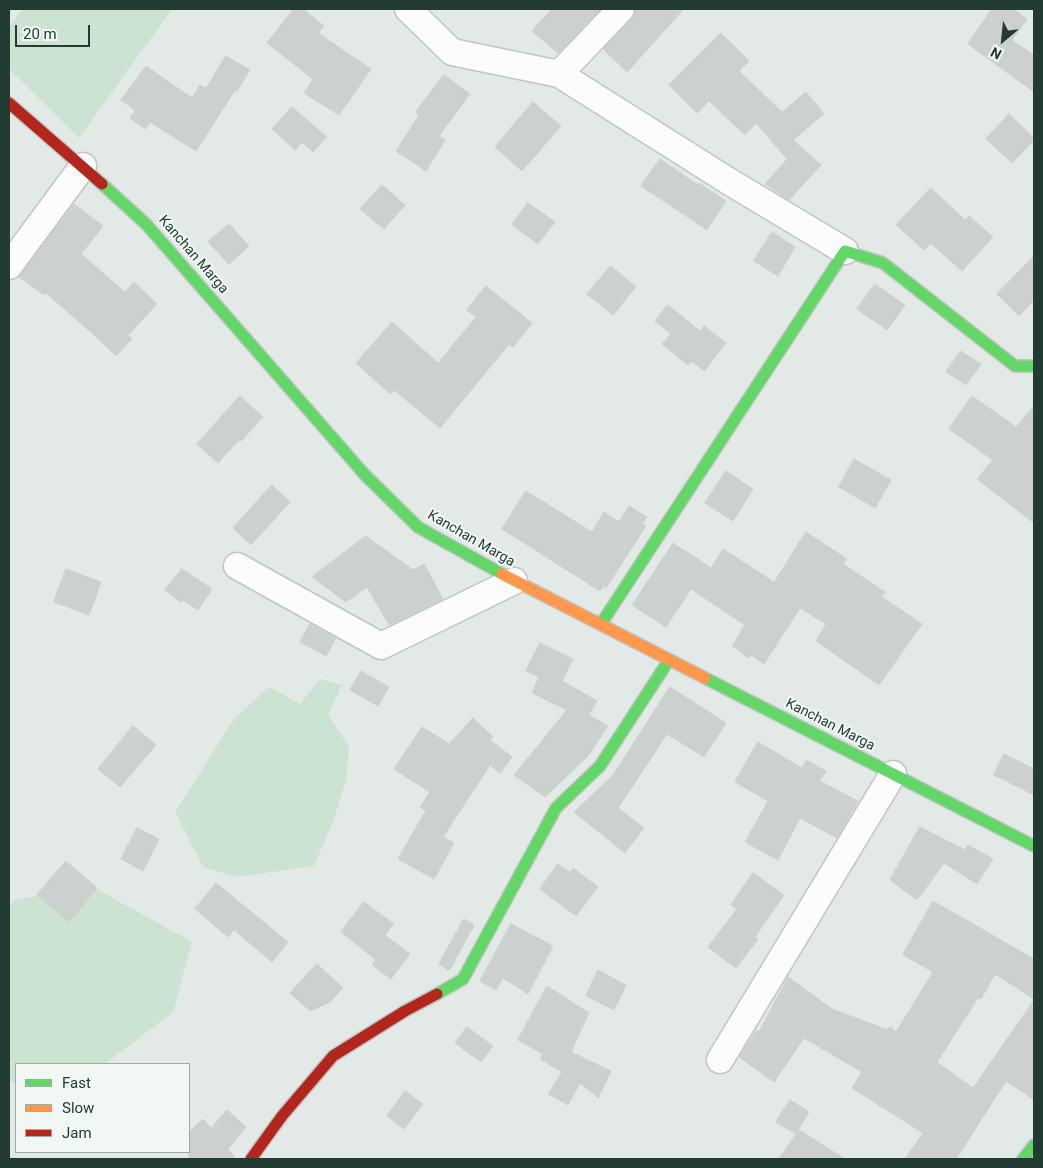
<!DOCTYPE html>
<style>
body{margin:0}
#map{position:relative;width:1043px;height:1168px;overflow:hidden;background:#e3e9e6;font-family:Roboto,sans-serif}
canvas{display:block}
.frame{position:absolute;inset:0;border:10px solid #223b33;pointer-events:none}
.legend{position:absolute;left:15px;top:1063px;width:175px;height:90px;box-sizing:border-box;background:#f1f8f4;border:1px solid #9eaca7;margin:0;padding:6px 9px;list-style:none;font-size:15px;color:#223b33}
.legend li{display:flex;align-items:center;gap:10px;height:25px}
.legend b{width:25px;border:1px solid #9eaca7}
.north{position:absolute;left:978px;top:15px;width:50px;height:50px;-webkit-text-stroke:4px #f1f8f4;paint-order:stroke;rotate:208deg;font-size:14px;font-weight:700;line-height:20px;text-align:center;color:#223b33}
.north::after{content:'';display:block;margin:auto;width:18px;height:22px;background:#223b33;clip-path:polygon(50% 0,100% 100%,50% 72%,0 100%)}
.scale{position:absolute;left:15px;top:25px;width:75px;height:22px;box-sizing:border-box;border:2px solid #223b33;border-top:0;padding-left:6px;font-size:15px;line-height:18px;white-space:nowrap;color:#223b33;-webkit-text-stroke:4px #f1f8f4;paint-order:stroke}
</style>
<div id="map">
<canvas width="1043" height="1168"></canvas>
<div class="frame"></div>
<ul class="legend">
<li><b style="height:6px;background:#63d668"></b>Fast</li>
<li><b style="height:6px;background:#ff974d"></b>Slow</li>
<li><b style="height:6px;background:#b3261e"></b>Jam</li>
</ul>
<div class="north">N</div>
<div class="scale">20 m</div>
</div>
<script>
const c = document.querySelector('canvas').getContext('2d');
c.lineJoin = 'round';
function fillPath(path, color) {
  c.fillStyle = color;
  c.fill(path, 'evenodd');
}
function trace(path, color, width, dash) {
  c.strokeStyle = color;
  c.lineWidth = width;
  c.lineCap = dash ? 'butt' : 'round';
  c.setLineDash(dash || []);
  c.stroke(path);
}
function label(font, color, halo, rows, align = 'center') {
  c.font = font + ' Roboto,sans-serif';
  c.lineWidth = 4;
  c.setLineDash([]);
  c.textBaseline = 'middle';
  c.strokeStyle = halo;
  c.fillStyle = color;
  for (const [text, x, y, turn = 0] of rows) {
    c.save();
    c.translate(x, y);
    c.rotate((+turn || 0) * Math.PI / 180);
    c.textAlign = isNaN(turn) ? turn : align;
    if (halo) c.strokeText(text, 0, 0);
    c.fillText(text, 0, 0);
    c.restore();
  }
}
fillPath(new Path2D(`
 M22,9h150l-93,129 -70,-69v-41z
 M320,679l22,6 -14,30 21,32 -3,33 -12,39 -20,47 -78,11 -33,-10 -28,-55 59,-93 35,-32 31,17z
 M91,886l101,56 -19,70 -68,52h-89v20l-7,-4v-175l5,-5z`), '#cce2d2');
const building = new Path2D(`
 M294,9h9l21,17 -6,7 53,36 -32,46 -35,-22 9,-14 -46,-36z
 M552,9h49l-43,44 -26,-22z
 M636,9h48l-57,63 -24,-23 29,-30 3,-6z
 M992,9h21l14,10 -15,21 22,15v37l-66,-48z
 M721,33l28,28 -10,10 43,41 24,-20 18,22 -31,26 28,25 -32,35 -24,-16 22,-25 -31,-36 -11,12 -36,-34 -12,12 -28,-28z
 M226,56l24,14 -13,21 -2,-1 -39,61 -46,-29 -5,7 -15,-11 5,-8 -14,-10 25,-34 46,32 8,-13 6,3z
 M444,75l26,19 -31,42 6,4 -19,31 -30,-20 23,-36 -3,-3z
 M533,102l28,24 -39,45 -27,-24z
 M292,107l35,30 -14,15 -11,-10 -7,8 -23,-21z
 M1009,114l25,24v2l-22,23 -26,-24z
 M660,159l38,26 1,-2 27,18 -19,29 -66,-44z
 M382,185l23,20 -21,24 -24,-20z
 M931,188l34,32 4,-4 24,21 -31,34 -31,-28 -7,7 -28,-25z
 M528,203l27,19 -17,22 -26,-19z
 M74,204l29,22 -22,28 44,38 9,-10 23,22 -29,31 4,4 -16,17 -23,-22 -47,-41 -2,2 -25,-18z
 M229,224l20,22 -20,18 -21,-22z
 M772,232l23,15 -17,29 -24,-15z
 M1034,256v44l-15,16 -22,-22z
 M611,266l25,21 -23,28 -26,-21z
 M875,284l30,21 -18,25 -30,-21z
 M486,286l46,37 -19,24 -4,-3 -69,84 -46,-38 -4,4 -34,-31 36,-41 46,41 38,-46 -9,-7z
 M668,305l32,26 4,-5 22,17 -22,28 -13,-10 -3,4 -26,-21 9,-10 -16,-13z
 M961,351l20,13 -15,21 -20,-13z
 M240,396l23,21 -22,24 -2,-1 -21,23 -21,-19z
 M972,396l44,31 18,-21v117l-57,-44 16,-19 -44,-31z
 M854,459l37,21 -16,28 -36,-21z
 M726,471l27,18 -20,32 -28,-18z
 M272,485l18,17 -39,43 -18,-17z
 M526,491l66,41 12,-20 15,10 10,-16 18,11 -5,7 4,2 -40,62 -3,-2 -3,5 -98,-62z
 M806,532l41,27 -4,5 42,28 -3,5 40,27 -43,61 -63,-44 10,-17 -26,-16 -36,56 -13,-9 -2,3 -17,-12 13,-21 -54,-36 -25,38 -34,-22 41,-62 38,25 12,-19 51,33z
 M366,536l47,34 11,-6 19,35 -54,26 -22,-38 -21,15 -34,-25z
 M66,569l35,13 -12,33 -35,-13z
 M182,569l30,20 -14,21 -15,-10 -2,2 -16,-12z
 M310,624l26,14 -10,18 -26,-14z
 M540,643l33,16 -11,22 35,20 -8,14 19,11 -20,30 -43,41 -31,-22 53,-65 -35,-17 7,-16 -13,-6z
 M361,671l28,16 -11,19 -28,-16z
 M670,687l56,36 -22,34 -37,-23 -49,74 26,20 -19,25 -51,-41 39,-37z
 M473,718l20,19 -3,3 22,17 -12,16 -10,-8 -47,72 11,6 -20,36 -36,-20 28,-49 -6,-3 10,-15 -36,-23 28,-42 27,17z
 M133,726l23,19 -36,42 -22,-18z
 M758,742l44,26 4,-8 20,11 -6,10 38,20 -21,37 -37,-20 -22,42 -33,-18 23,-41 -33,-19z
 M1004,754l30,15v26l-40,-20z
 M920,827l45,23 3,-5 25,14 -16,25 -33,-21 -27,37 -27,-20z
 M137,828l22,11 -16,32 -22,-12z
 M66,861l31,27 -28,34 -32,-27z
 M558,864l12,8 3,-4 25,19 -22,29 -36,-27z
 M753,873l31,22 -29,42 3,2 -22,29 -28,-21 29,-38 -6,-4z
 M216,883l72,59 -16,20 -38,-32 -6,7 -33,-28z
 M933,901l101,58v40l-39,-25 -14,25 -3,-1 -41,64 36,26 61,-88v100l-28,-19 -50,78h-51l18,-26 -71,-45 10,-16 -58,-34 -30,44 -35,-25 18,-27 2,2 29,-55 44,32 56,21 2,-3 6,5 37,-60 -30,-17z
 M364,902l30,22 -9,11 25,19 -19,25 -19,-14 4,-5 -35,-28z
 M464,919l10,6 -23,43 -3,2 -9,-6z
 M511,924l42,22 -25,48 -25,-16 -7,12 -16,-9z
 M317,964l26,24 -13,14 -20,9 -20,-18z
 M598,970l28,15 -12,25 -28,-14z
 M547,986l42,27 -18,39 40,19 -13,27 -18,-15 -12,22 -20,-11 14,-22 -22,-13 3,-5 -25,-14z
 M467,1027l26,19 -12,16 -26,-19z
 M405,1091l18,13 -19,25 -17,-13z
 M790,1100l19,12 -13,22 -20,-12z
 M227,1110l19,17 -18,22 8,10h-47v-27l14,-13 8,9z
 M799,1130l46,29h-66z`);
fillPath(building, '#ccd1cf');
trace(building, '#ccd1cf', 1);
const street = new Path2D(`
 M408,9l44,43 107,22 171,108 115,69
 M559,74l62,-65
 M9,266l74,-100
 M237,566l144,80 133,-65
 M720,1060l173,-286`);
const fast = new Path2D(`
 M102,184l44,40 219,251 53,52 84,47
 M601,624l244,-373 38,12 132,103h19
 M705,678l329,168
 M437,994l26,-15 93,-171 44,-42 69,-106
 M1023,1159l11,-14`);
const slow = new Path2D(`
 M502,574l203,104`);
const jam = new Path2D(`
 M9,103l93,81
 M251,1159l31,-43 51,-60 72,-45 32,-17`);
trace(street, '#c0c6c3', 29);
trace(fast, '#bfc6c3', 14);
trace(slow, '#bfc6c3', 14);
trace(jam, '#bfc6c3', 14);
trace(street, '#fbfcfb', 26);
trace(fast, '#63d668', 11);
trace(slow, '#ff974d', 11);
trace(jam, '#b3261e', 11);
label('14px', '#223b33', '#f1f8f4', [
 ["Kanchan Marga",193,255,49],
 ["Kanchan Marga",471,539,30],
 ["Kanchan Marga",830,725,27]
]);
</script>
